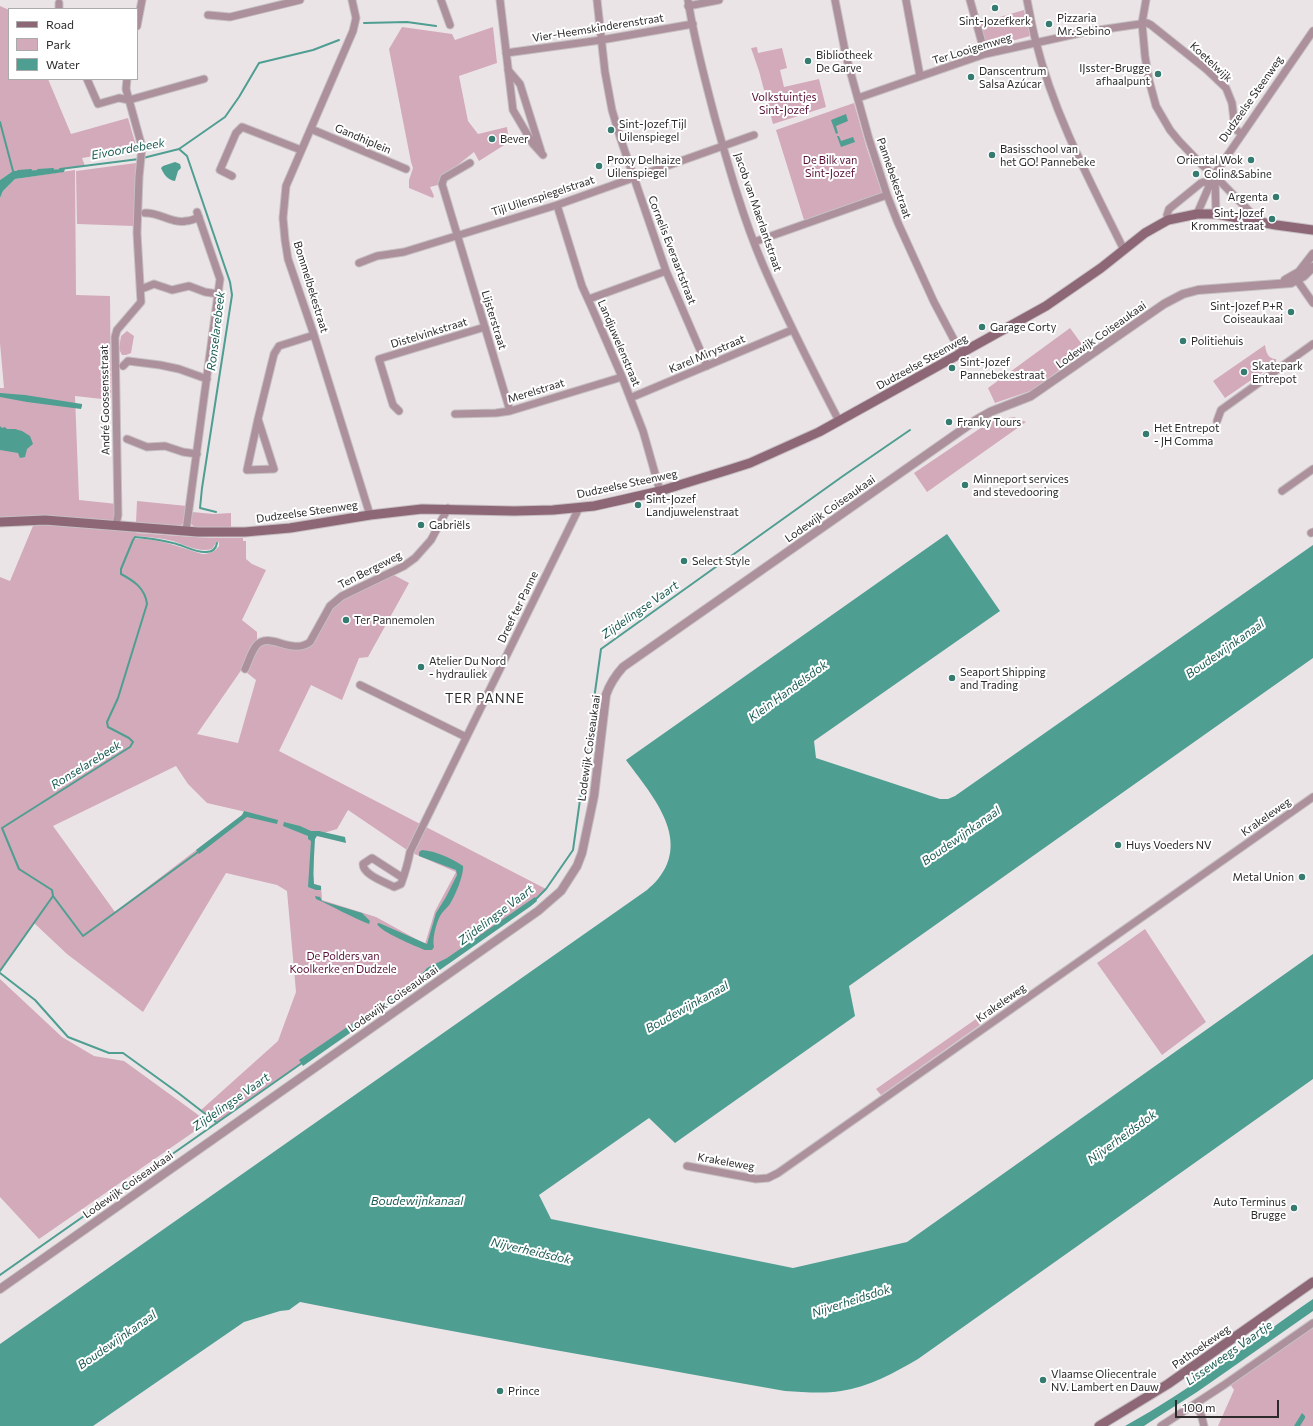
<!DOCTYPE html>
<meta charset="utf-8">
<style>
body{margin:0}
#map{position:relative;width:1313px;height:1426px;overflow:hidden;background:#ebe4e7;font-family:Commissioner,sans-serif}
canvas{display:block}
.legend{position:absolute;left:8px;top:8px;width:130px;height:72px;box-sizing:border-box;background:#fff;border:1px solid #abaaaa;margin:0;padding:5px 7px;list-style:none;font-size:12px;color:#2c2a2b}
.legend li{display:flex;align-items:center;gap:8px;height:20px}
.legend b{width:20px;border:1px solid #abaaaa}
.scale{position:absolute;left:1175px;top:1400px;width:104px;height:18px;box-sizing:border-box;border:2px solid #2c2a2b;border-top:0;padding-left:5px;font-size:12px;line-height:14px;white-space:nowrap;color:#2c2a2b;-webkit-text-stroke:3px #fff;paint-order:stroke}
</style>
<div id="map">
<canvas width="1313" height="1426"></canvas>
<ul class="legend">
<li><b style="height:5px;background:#8e6777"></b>Road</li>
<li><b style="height:11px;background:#d2aaba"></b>Park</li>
<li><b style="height:11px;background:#4f9e92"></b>Water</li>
</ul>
<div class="scale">100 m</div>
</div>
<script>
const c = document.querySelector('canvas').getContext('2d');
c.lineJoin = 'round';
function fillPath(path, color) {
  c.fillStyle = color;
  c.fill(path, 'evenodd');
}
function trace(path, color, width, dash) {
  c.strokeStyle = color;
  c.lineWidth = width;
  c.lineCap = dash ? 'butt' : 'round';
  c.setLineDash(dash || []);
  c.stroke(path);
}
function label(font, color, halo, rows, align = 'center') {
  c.font = font + ' Commissioner,sans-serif';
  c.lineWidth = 4;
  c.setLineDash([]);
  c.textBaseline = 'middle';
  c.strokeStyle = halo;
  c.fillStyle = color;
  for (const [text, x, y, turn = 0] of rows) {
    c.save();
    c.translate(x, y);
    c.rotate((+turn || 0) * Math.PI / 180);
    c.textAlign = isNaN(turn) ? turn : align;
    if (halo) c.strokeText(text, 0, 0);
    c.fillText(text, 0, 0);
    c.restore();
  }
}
fillPath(new Path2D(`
 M0,6l9,4v69h39l23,55 57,-16 9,31 -55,9 3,8 -20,3 -52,2 -13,9z
 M1024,10l6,26 -44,12 -7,-25z
 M402,27l50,7 3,6 38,-13 4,36 -38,13 9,45 10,13 29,-7 2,15 -30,19 -5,-9 -30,24 -6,9 -8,2 4,9 -1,2 -24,-10v-8l4,-12 -2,-6 -22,-113z
 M757,47l1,6 24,-5 5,20 -7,2 4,17 35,-8 7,28 -53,17 -14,-53 -8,-23z
 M854,103l13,46 15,44 -78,27 -28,-90z
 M136,163l-2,63 -57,-2 -1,-53z
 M75,170l1,125 34,1 1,104 -36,-4 4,104 38,4 -1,21 20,2v6l73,5h34v3h3v18l6,5 14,6 -24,50 15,12v13l5,-4 43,5 25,-40 60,-33 19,10 -41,74 -9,1 -17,42 -31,-15 -32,66 267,138 -9,9 -320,225 -16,-13 77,-69 18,-49 -9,-101 -10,-6 -51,-12 -83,139 -76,-58 -33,-31 -34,48v-394l10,4 25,-60 -35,1v-134h4l-4,-45v-145l3,-7 12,-12zM136,536c12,1 25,2 37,5 12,4 26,12 39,8l4,-6 3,-1v4c-4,6 -10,8 -17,8 -20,-6 -47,-17 -68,-15zM242,669l14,11 -18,63 -41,-9zM176,766l12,18 19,19 39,9 -131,100 -62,-86zM348,810l62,42 46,20 -21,39 -10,33 -49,-27 -54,-17 -1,-14 -7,-2v-48l23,-7z
 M1070,328l16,22 -53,40 -38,13 -7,-15z
 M127,331l7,5 -3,17 -5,2h-4l-3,-6 2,-13z
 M1265,345c1,7 3,14 11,14v4l-51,35 -12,-17z
 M1014,417l12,5 -99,70 -13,-19 77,-52z
 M137,501l50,5 -3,17 -6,4 -42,-4z
 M192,512l22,2 17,-1v15h-35l-5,-4z
 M1145,929l61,93 -44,33 -65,-92z
 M0,979l62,58 32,19 30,5 84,61 -169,117 -39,-42z
 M976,1019l4,6 -99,70 -5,-6z
 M1313,1328v98h-95l16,-36 -4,-6z`), '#d2aaba');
fillPath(new Path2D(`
 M846,114l2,7 -12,5 2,7 -2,1 -5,-14z
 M837,136h2l2,5 12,-4 2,5 -14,5z
 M175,162l5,2 1,4 -3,3 -3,10c-7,-1 -11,-6 -14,-13l2,-2z
 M65,169l-1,3 -49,7 -12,12 -3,7v-18l13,-9z
 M0,393l25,2 57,9v2l-1,3 -54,-7 -27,-5z
 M0,426l2,2 3,-1 2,2h8l7,2 8,5 3,8 -6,5 -2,8 -5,1 -2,-5 -18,-3z
 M947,534l53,77 -186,130 2,17 124,41h8l7,-3 358,-251v113l-464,328 6,30 -180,127 -26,-25 -110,77 12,24 242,49 114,-26 406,-288v125l-395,280c-24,14 -49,28 -77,32 -18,3 -38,1 -56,0 -162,-29 -324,-57 -485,-89l-11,8 -9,1 -36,11 -151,104h-93v-82l647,-454c3,-3 8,-7 11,-11 34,-41 -8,-86 -32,-119z
 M244,811l34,9 -1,4 -30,-7 -48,37 -3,-4 46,-35z
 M284,822l16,4 11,5h8l26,6 1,6 -29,-7 -2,3 -2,35 1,10 7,2v4h-5l-8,-3 3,-46 -3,-2v-3l-25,-10z
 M422,850c14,1 29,8 41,16 1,9 -8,30 -13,38 -3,4 -8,8 -10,12 -4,8 -8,23 -6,31l-2,3h-7c-10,-4 -44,-18 -48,-26l2,-1 48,21 9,-31 10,-16 11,-22 -1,-5 -37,-14v-4z
 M315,896l5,1 2,4 40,12 8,8 -1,3c-18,-7 -35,-17 -53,-25z
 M535,897l2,4 -6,5 -228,160 -4,-6 108,-74 14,-11 6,-7 20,-10z
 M1313,1299v12l-116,81 -47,30 -6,4h-19c66,-36 126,-84 188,-127z
 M1302,1413l3,3v2l-5,8h-6z`), '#4f9e92');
trace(new Path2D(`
 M364,23l43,-1 29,4
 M0,122l13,49
 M179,149l8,7 43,126 2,13 -30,193 -2,20 16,4
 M143,158l36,-9 46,-32 14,-20 20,-34 54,-13 26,-10
 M60,169l79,-10
 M38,170l15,-1
 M18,171l13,-1
 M53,896l30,40 115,-84
 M535,900l11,-11 27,-39 28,-201 242,-173 67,-46
 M0,971l53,-75 -1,-6 -33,-21 -17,-41 128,-81 3,-5 -4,-4 -21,-11 -1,-5 11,-24 29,-94c-2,-16 -13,-23 -26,-30v-5l12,-29 2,-3c13,1 26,3 38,6 10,2 23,10 33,9 7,0 10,-3 11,-9
 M0,973l35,27 33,37 41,16h14l54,39 40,31
 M0,1275l302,-212`), '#4f9e92', 2);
const minor = new Path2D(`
 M352,0l4,18 -3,13 -67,155 -3,32 2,22 3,19 26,76 56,180
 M441,0l9,25
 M500,0l13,110 20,34 10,11
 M597,0l8,72 7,38 8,27 46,134 41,95
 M688,0c6,40 17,79 27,118 14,50 28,100 48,147 23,53 49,104 76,156
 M835,0l11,56 23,83 18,56 11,28 36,79 27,51
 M906,0l14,76
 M970,0l15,54
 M1027,0c3,14 5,28 9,42 18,73 55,141 88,208
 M1146,0l-4,23 3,33 4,24 7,26 14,24 9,11 22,23 13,11 36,37 5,9
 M59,3v6
 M688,6l31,-6
 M208,15l22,2 70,-17
 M137,26l5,-26
 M506,53l95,-13 92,-16
 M508,70l12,14 21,67
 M87,79l11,25 21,-6 10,2 75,-21
 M858,98l127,-44 100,-22 62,-9 4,2 55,44 20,19 6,15 3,26 7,5
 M311,129l95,40
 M470,163l-26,15 -2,6 68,227
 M232,176l-12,-6 16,-37 6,-6 59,23
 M1215,177l1,37
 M557,205l25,81 10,22 30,69 21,54 17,60
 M145,213c14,-1 27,11 41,8 4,0 9,-2 13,-4
 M1197,214l17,-39 99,-144
 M1168,220l-1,-5 2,-6 32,-26 3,-1 8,1
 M754,242l133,-47
 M359,263l18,-7 27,-4 153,-47 197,-70
 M1297,280l16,23
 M144,288l10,-4 18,6 17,-4 16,6 13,2
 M589,299l77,-28
 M123,366l5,-5 32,4 19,4 28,10
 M630,398l162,-68
 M399,411l-6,-6 -14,-46 106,-32
 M455,414l41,-1 14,-2 112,-34
 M258,419l16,50 -27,1 11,-51 16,-65 5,-8 35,-11
 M1217,421l4,-11 92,-66
 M127,439l20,8 18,-1 18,6 14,2
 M1282,491l31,-22
 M116,525l2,-10 -3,-178 2,-7 24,-28 -4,-69 2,-56 3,-30 -16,-58 1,-10
 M186,531l34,-252 -23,-67
 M1311,533l2,-1
 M245,669c4,-8 6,-17 11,-23 13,-16 35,10 54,-4l20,-36 12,-10 62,-30 11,-8 16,-18 17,-32
 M360,685l106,52
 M403,878l-31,-20 -9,6c0,11 22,18 31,23l7,-3c4,-11 7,-21 9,-32l169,-344
 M687,1166l69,13 12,-1 10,-5 535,-376
 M1195,1405l6,9 3,12
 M1161,1426l63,-41 89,-62`);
const tertiary = new Path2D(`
 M1285,280l14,-8 14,-18
 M0,1289l538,-378 23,-20 16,-25 5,-13 12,-57 12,-101c4,-12 9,-19 17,-28l353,-247 14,-8 41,-16 133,-92 19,-10 15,-4 93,-7 13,-7 9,-9`);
const secondary = new Path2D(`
 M0,522l45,-2 153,12h47l45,-4 80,-13 52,-6 92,2 39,-1 41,-4 27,-6 39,-9 68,-21 22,-7 69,-31 227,-126 55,-38 44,-35 23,-13 29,-6h19l60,11 37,5
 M1099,1426l69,-42 145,-102`);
trace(minor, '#c5bfc1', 9);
trace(tertiary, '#c5bfc1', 10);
trace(secondary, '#c5bfc1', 11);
trace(minor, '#ac909b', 7);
trace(tertiary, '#ac909b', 8);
trace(secondary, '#8e6777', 9);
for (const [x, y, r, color] of [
 [995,8,4,"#357b70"],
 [1049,24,4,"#357b70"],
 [808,61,4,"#357b70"],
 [1158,74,4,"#357b70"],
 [971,77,4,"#357b70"],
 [611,130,4,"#357b70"],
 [492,139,4,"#357b70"],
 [992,155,4,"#357b70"],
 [1251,160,4,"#357b70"],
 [599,166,4,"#357b70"],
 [1196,174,4,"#357b70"],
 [1276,197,4,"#357b70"],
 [1272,219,4,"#357b70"],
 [1291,312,4,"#357b70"],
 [982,327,4,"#357b70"],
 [1183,341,4,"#357b70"],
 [952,368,4,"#357b70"],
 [1244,372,4,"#357b70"],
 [949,422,4,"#357b70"],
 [1146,434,4,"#357b70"],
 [965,485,4,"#357b70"],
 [638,505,4,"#357b70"],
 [421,525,4,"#357b70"],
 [684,561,4,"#357b70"],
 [346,620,4,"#357b70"],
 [421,667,4,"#357b70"],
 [952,678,4,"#357b70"],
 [1118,845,4,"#357b70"],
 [1302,877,4,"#357b70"],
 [1294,1208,4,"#357b70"],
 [1043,1380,4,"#357b70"],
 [500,1391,4,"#357b70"]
]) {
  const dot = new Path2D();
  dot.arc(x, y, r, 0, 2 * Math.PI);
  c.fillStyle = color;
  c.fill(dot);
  trace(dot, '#fff', 1.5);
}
label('11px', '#2c2a2b', '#fff', [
 ["Pizzaria",1057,18],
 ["Mr. Sebino",1057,31],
 ["Sint-Jozefkerk",995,21,"center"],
 ["Bibliotheek",816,55],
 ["De Garve",816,68],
 ["IJsster-Brugge",1150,68,"right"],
 ["afhaalpunt",1150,81,"right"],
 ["Danscentrum",979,71],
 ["Salsa Azúcar",979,84],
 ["Sint-Jozef Tijl",619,124],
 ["Uilenspiegel",619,137],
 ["Bever",500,139],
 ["Basisschool van",1000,149],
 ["het GO! Pannebeke",1000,162],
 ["Proxy Delhaize",607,160],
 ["Uilenspiegel",607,173],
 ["Oriental Wok",1243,160,"right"],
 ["Colin&Sabine",1204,174],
 ["Argenta",1268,197,"right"],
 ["Sint-Jozef",1264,213,"right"],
 ["Krommestraat",1264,226,"right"],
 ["Sint-Jozef P+R",1283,306,"right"],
 ["Coiseaukaai",1283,319,"right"],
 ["Garage Corty",990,327],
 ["Politiehuis",1191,341],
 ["Sint-Jozef",960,362],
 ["Pannebekestraat",960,375],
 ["Skatepark",1252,366],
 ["Entrepot",1252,379],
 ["Franky Tours",957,422],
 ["Het Entrepot",1154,428],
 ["- JH Comma",1154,441],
 ["Minneport services",973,479],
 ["and stevedooring",973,492],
 ["Sint-Jozef",646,499],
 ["Landjuwelenstraat",646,512],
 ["Gabriëls",429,525],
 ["Select Style",692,561],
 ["Ter Pannemolen",354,620],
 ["Atelier Du Nord",429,661],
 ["- hydrauliek",429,674],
 ["Seaport Shipping",960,672],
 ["and Trading",960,685],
 ["Huys Voeders NV",1126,845],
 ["Metal Union",1294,877,"right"],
 ["Auto Terminus",1286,1202,"right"],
 ["Brugge",1286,1215,"right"],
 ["Vlaamse Oliecentrale",1051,1374],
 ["NV. Lambert en Dauw",1051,1387],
 ["Prince",508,1391]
], 'left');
label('11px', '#2c2a2b', '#fff', [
 ["Vier-Heemskinderenstraat",598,28,-9],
 ["Ter Looigemweg",972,49,-17],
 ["Koetelwijk",1211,62,43],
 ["Dudzeelse Steenweg",1251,99,-55],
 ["Gandhiplein",363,139,23],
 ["Pannebekestraat",894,178,71],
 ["Tijl Uilenspiegelstraat",543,196,-18],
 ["Jacob van Maerlantstraat",758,212,71],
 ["Cornelis Everaartstraat",672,250,69],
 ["Bommelbekestraat",311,287,73],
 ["Lijsterstraat",494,320,73],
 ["Distelvinkstraat",429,333,-17],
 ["Lodewijk Coiseaukaai",1101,335,-35],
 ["Landjuwelenstraat",619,343,67],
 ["Karel Mirystraat",707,354,-23],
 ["Dudzeelse Steenweg",922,362,-29],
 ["Merelstraat",536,391,-17],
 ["André Goossensstraat",105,400,-91],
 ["Dudzeelse Steenweg",627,484,-12],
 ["Lodewijk Coiseaukaai",830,509,-35],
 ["Dudzeelse Steenweg",307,512,-8],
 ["Ten Bergeweg",370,570,-27],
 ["Dreef ter Panne",518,607,-64],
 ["Lodewijk Coiseaukaai",589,748,-82],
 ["Krakeleweg",1266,817,-35],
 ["Lodewijk Coiseaukaai",393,999,-35],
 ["Krakeleweg",1001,1003,-35],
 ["Krakeleweg",726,1162,10],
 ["Lodewijk Coiseaukaai",128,1185,-35],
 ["Pathoekeweg",1201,1347,-35]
]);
label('11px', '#5a1137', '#fff', [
 ["Volkstuintjes",784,97],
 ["Sint-Jozef",784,110],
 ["De Bilk van",830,160],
 ["Sint-Jozef",830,173],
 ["De Polders van",343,956],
 ["Koolkerke en Dudzele",343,969]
]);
label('italic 12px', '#1c5d54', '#fff', [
 ["Eivoordebeek",128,149,-10],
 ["Ronselarebeek",216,331,-83],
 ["Zijdelingse Vaart",640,610,-35],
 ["Boudewijnkanaal",1225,649,-35],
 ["Klein Handelsdok",788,691,-36],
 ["Ronselarebeek",86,765,-32],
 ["Boudewijnkanaal",961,836,-35],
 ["Zijdelingse Vaart",496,915,-37],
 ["Boudewijnkanaal",687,1007,-29],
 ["Zijdelingse Vaart",231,1102,-35],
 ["Nijverheidsdok",1122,1137,-36],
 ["Boudewijnkanaal",417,1201],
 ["Nijverheidsdok",531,1251,13],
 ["Nijverheidsdok",851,1301,-18],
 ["Boudewijnkanaal",117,1340,-35],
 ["Lisseweegs Vaartje",1229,1353,-35]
]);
c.letterSpacing = '1px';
label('13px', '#2c2a2b', '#fff', [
 ["TER PANNE",485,699]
]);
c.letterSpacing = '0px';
</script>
